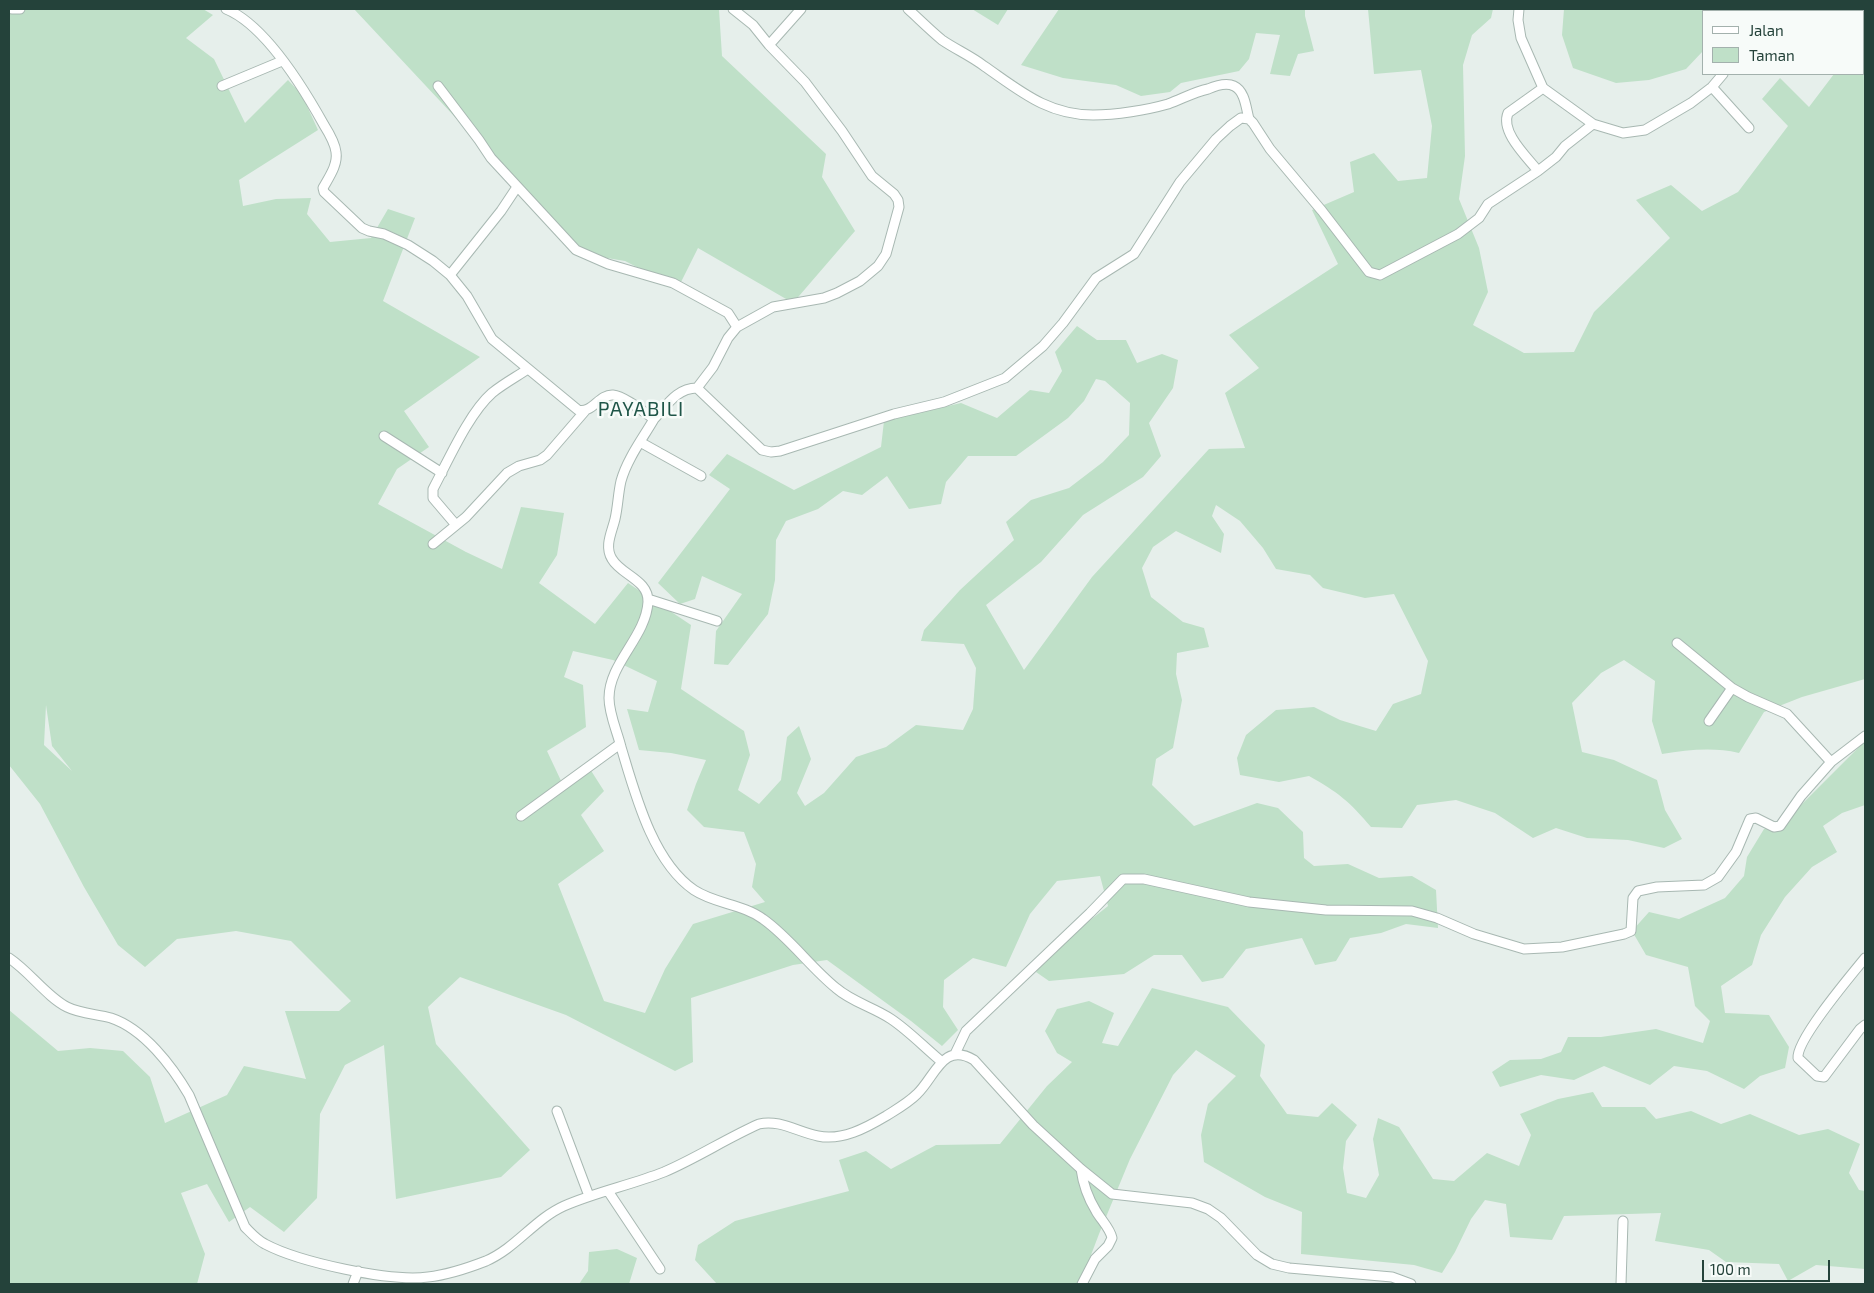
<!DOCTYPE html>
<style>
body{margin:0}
#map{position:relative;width:1874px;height:1293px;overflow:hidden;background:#e6efeb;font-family:"Exo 2",sans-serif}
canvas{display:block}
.frame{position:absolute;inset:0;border:10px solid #24423a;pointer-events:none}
.legend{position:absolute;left:1702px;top:10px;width:162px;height:65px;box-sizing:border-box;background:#f7fbf9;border:1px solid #a3b1ad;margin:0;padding:6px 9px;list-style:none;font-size:15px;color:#24423a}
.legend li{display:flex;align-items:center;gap:10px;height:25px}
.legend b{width:25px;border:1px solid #a3b1ad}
.scale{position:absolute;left:1702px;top:1260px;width:128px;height:22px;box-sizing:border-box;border:2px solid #24423a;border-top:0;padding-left:6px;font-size:15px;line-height:18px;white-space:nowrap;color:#24423a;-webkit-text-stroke:4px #f7fbf9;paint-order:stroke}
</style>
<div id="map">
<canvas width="1874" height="1293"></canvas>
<div class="frame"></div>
<ul class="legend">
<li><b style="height:6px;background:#fff"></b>Jalan</li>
<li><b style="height:14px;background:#bfe0c8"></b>Taman</li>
</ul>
<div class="scale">100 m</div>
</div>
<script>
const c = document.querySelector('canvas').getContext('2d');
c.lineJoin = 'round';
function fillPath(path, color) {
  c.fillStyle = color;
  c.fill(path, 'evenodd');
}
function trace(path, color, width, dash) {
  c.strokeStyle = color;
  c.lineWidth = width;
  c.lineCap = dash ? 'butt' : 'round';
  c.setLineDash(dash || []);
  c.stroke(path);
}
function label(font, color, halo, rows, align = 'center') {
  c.font = font + ' "Exo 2",sans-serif';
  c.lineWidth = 5;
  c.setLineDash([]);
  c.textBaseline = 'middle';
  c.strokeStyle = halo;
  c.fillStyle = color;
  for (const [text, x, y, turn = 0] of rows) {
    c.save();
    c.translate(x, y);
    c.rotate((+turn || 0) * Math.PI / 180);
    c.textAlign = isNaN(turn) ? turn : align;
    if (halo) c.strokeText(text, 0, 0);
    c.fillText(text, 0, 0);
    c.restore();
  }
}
fillPath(new Path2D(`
 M9,9h194l10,6 -27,23 28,21 31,64 43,-43 14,15 16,35 -79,50 4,26 33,-7 35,-1 -4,16 23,28 41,-4 17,-29 27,9 -32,83 97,56 -76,54 25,36 -32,22 -19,35 88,48 36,17 19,-62 43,6 -7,42 -18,28 56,41 33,-41 63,42 -10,64 63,42 6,24 -12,35 21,14 22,-24 6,-43 12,-11 12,33 -14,34 8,13 19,-13 32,-36 30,-10 30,-22 47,5 10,-21 3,-41 -12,-24 -43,-3 3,-11 36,-40 54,-50 -8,-18 25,-22 38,-12 34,-26 26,-27 1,-32 -25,-22 -9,-2 -12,22 -16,17 -52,38h-48l-22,26 -5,22 -32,5 -22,-33 -25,19 -19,-4 -25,18 -32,12 -10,19 -1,40 -7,34 -40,51 -14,-1 2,-33 26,-37 -40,-18 -7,23 -15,5 -22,-21 72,-94 -21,-14 18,-21 67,36 87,-43 3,-26 77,-18 36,15 33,-28 19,3 13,-22 -7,-19 22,-26 20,14h29l11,23 25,-9 16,6 -5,28 -24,35 12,33 -18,21 -60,38 -42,47 -55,43 38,65 68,-93 117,-128 36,-1 -20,-55 34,-25 -30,-33 109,-71 -26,-54 42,-18 -4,-30 24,-9 24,28 29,-3 5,-52 -11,-56 -47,4 -6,-65h125l-2,9 -19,17 -9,30 2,91 -6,43 20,49 9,44 -15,33 51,28 50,-1 20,-40 76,-74 -34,-38 35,-15 31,26 36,-19 50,-66 -26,-27 18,-21 29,29 25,-33h29v-38l2,-1v644l-63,18 -38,15 -25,41c-26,-6 -51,-3 -77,1l-10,-33 3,-40 -31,-21 -23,13 -29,30 10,49 32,8 43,20 8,30 17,29 -18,9 -36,-8 -41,-2 -31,-10 -23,10 -38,-25 -39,-13 -39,5 -15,23 -31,-1c-21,-25 -33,-35 -62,-51l-30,6 -39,-7 -3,-17 9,-23 30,-25 38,-3 26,13 36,11 17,-27 28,-10 7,-33 -34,-67 -29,4 -42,-10 -13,-13 -34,-6 -13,-21 -23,-27 -24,-16 -4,11 12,18 -3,19 -45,-22 -23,16 -11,21 9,29 32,25 21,6 5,19 -32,6 -1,21 6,26 -9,48 -17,11 -4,26 42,41 63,-23 21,5 25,24 1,26 10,8 34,-2 31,14 33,-2 24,14 2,38 -32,-4 -25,9 -31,5 -14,23 -21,4 -13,-27 -56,11 -23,29 -21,4 -20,-27h-28l-30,19 -75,7 -13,-9 13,-19 59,-47 -8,-30 -43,5 -27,33 -24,53 -33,-9 -29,22 -1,27 15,23 -16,16 -31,-25 -84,-61 -34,5 -102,33 2,64 -18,9 -109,-56 -106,-38 -32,30 8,37 94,106 -29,27 -105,22 -12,-154 -39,20 -25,49 -3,84 -33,34 -34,-25 -21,15 -22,-38 -26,9 24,61 -8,30h-188v-274l49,41 32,-3 33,3 27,26 15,46 62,-28 17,-29 62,13 -21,-68h54l12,-10 -60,-60 -55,-10 -59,8 -32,28 -27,-22 -34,-58 -44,-83 -31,-39zM573,651l40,9 44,21 -9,31 -21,-3 12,41 32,3 35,7 -10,24 -9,26 17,17 40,5 12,32 -4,23 13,15 -72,22 -28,45 -20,44 -41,-12 -46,-117 46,-33 -23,-36 23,-24 -14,-22 -27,16 -16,-34 39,-24 -3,-42 -19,-8zM46,705l6,41 20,25 -28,-26z
 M354,9h365l3,47 104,98 -4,23 33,54 -62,72 -95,-55 -20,40 -53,-27 -42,-7z
 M972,9h36l-10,16z
 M1059,9h246v7l9,35 -16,3 -8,22 -20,-2 10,-39 -24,-2 -7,26 -10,12 -58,12 -11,9 -29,4 -25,-11 -53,-7 -42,-13z
 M1564,9h241l-5,2h-53l-6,-1 -2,1h-36v40l-17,18 -37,11 -33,3 -43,-15 -11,-33z
 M1863,743h2v62l-23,8 -19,13 14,26 -25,15 -27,30 -24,38 -9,30 -31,21 4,27 44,2 20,32 -4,21 -25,8 -16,13 -37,-18 -33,-5 -24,19 -46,-19 -30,14 -33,-5 -41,12 -8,-15 18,-12 31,-1 20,-7 7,-15h33l55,-8 47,14 7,-22 -15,-15 -7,-39 -42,-12 -14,-24 17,-19 30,7 46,-21 19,-22 3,-19 17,-28 15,-2z
 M1152,988l76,19 37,38 -5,31 27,38 31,3 14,-14 25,22 -11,16 -3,27 4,25 19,5 13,-23 -6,-36 5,-21 21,9 34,52 21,2 33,-28 32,13 12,-31 -11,-21 38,-15 35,-7 9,15h43l11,12 35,-8 30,13 29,-10 49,21 29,-6 32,15 -11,29 10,17 6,1v78l-49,-4 -28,16 -9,-17 -53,-2 -17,-12 -54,-9 6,-28 -97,3 -12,24 -42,-3 -4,-33 -21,-4 -14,19 -16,33 -13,21 -28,-8 -113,-11 1,-42 -37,-15 -61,-35 -3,-27 7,-31 28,-28 -40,-26 -23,25 -43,84 -31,75 -19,50h-363l-22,-24 3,-15 37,-24 114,-30 -10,-31 27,-9 25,18 45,-24 64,-1 47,-58 25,-24 -15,-9 -12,-22 12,-22 32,-8 25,12 -12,30 16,3z
 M617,1249l20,9 -8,26h-50l9,-13 1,-19z`), '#bfe0c8');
const minor = new Path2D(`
 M12,9h8
 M226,9c39,16 78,80 98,116 5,8 11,18 12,27 2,13 -7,25 -13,36l1,4 38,36 7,3 15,3 24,11 25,16 17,14 17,21 25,43 86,71c14,4 21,-16 35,-15 11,1 31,17 41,24 13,-14 23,-31 43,-31l65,62 9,2 9,-1 114,-37 50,-12 61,-24 38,-32 20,-23 33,-45 38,-24 46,-72 36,-43 14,-13 11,-8 8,1 4,4 17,26 52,62 47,61 11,3 78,-41 21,-16 9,-14 50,-33 18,-14 9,-11 28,-22
 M908,9c11,10 22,21 34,31 13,9 29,16 42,26 35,24 63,49 109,49 23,0 54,-5 75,-11 14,-5 26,-12 40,-15 7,-3 18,-7 26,-3 11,5 12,22 15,33
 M1519,9l-1,11 3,18 22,50 50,36 30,9 22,-3 46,-27 21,-16 11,-13
 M1807,9l2,2
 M1779,11l3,-2
 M769,45l32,-36
 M222,86l60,-25
 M438,86l41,54 12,18 85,92 32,14 65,19 55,30 9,14
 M1712,87l37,41
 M1538,171c-11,-14 -38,-39 -30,-58l35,-25
 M450,275l51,-64 16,-24
 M697,388l16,-21 15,-29 9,-11 36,-20 51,-9 13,-5 23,-12 18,-15 8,-12 13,-47 -1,-7 -4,-6 -22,-18 -30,-45 -37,-49 -36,-37 -16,-20 -20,-16
 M654,419c-11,19 -27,40 -33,62 -3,13 -3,25 -6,38 -3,13 -11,27 -3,40 9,16 37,21 36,43 -2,35 -39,61 -39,96 0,16 8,33 12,49 14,46 31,114 73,143 21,14 49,14 69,29 27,19 47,48 73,69 16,14 37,19 55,31 18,12 34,29 51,43
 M384,436l58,37
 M640,442l61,34
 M456,525l-23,-27v-9c15,-28 36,-76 59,-96 11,-9 24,-16 36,-24
 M433,544l33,-27 41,-44 12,-7 21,-6 7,-5 38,-44
 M648,599l69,22
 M1677,643l55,45 16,9 39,17 44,48
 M1709,721l23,-33
 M521,816l99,-72
 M9,958c21,14 38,39 58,49 14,7 30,7 44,11 33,11 61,48 78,77l56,132c6,6 12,13 20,17 34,18 124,38 163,33 19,-2 40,-9 58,-16 30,-13 49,-42 78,-55 32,-14 67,-21 100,-34 33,-14 63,-34 95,-48 20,-5 39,8 59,12 24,5 48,-8 68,-20 11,-7 22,-13 31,-22 18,-17 26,-53 57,-34l59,65 48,44 31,25 80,9 16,6 13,9 36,37 15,9 17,4 103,9 19,7
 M1865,958c-13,16 -69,82 -67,100l19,18 7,1 36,-48 5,-4
 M955,1054l11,-23 124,-118 33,-34h21l105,23 77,8 86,1 25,7 37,16 50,15 38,-2 62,-13 7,-3 2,-33 5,-7 19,-4 47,-2 14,-8 18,-25 14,-33 6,-1 18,9 6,-1 21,-30 30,-34 34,-26
 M557,1111l32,85
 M1081,1169c2,15 7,29 15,42 5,9 14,17 16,27l-4,8 -13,13 -13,25
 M608,1191l52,78
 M353,1284l5,-13
 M1621,1284l2,-63`);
trace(minor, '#a8b8b2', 11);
trace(minor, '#fff', 9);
c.letterSpacing = '1px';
label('20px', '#1f5548', '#f7fbf9', [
 ["PAYABILI",641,409]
]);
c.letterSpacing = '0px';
</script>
